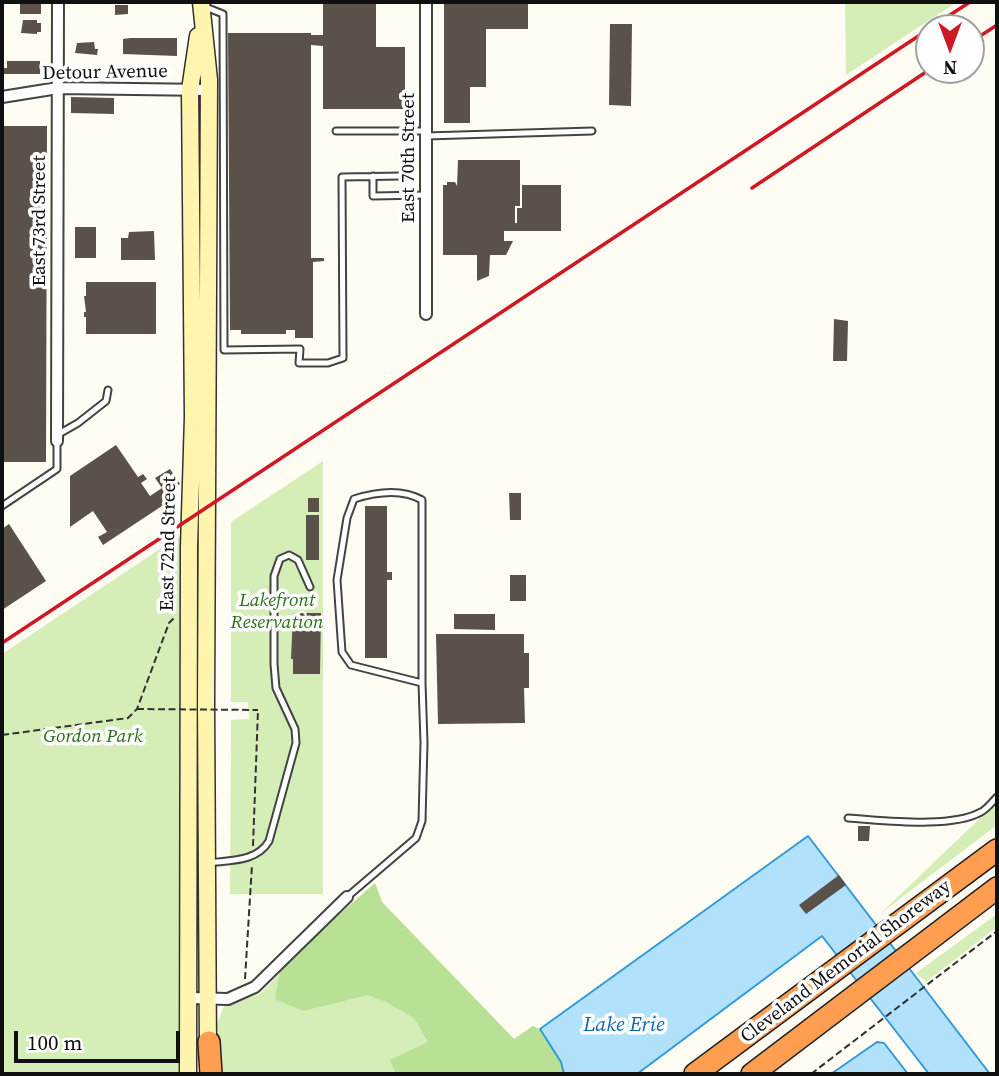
<!DOCTYPE html>
<style>
body{margin:0}
#map{position:relative;width:999px;height:1076px;overflow:hidden;background:#fffcf3;font-family:"Source Serif 4",serif}
canvas{display:block}
.frame{position:absolute;inset:0;border:4px solid #101010;pointer-events:none}
.north{position:absolute;left:915px;top:14px;width:70px;height:70px;box-sizing:border-box;background:#fff;border:2px solid #9f9f9f;border-radius:50%;rotate:180deg;font-size:19px;font-weight:700;line-height:28px;text-align:center;color:#101010}
.north::after{content:'';display:block;margin:auto;width:24px;height:32px;background:#ce1924;clip-path:polygon(50% 0,100% 100%,50% 72%,0 100%)}
.scale{position:absolute;left:14px;top:1031px;width:166px;height:32px;box-sizing:border-box;border:4px solid #101010;border-top:0;padding-left:9px;font-size:21px;line-height:24px;white-space:nowrap;color:#101010;-webkit-text-stroke:5px #fff;paint-order:stroke}
</style>
<div id="map">
<canvas width="999" height="1076"></canvas>
<div class="frame"></div>
<div class="north">N</div>
<div class="scale">100 m</div>
</div>
<script>
const c = document.querySelector('canvas').getContext('2d');
c.lineJoin = 'round';
function fillPath(path, color) {
  c.fillStyle = color;
  c.fill(path, 'evenodd');
}
function trace(path, color, width, dash) {
  c.strokeStyle = color;
  c.lineWidth = width;
  c.lineCap = dash ? 'butt' : 'round';
  c.setLineDash(dash || []);
  c.stroke(path);
}
function label(font, color, halo, rows, align = 'center') {
  c.font = font + ' "Source Serif 4",serif';
  c.lineWidth = 7;
  c.setLineDash([]);
  c.textBaseline = 'middle';
  c.strokeStyle = halo;
  c.fillStyle = color;
  for (const [text, x, y, turn = 0] of rows) {
    c.save();
    c.translate(x, y);
    c.rotate((+turn || 0) * Math.PI / 180);
    c.textAlign = isNaN(turn) ? turn : align;
    if (halo) c.strokeText(text, 0, 0);
    c.fillText(text, 0, 0);
    c.restore();
  }
}
fillPath(new Path2D(`
 M845,2h112l-111,73z
 M323,461v433h-93l1,-174 18,-1 -1,-17h-17v-180z
 M184,533l1,495 -7,46h-176v-420z
 M997,802v23l-117,89z
 M375,883l7,19 132,137 19,-13 7,3 24,45h-345l-2,-50 7,-18 36,-12 55,-58z
 M997,914v13l-71,55 -10,-9z`), '#d5eeb8');
fillPath(new Path2D(`
 M375,883l7,19 132,137 19,-13c15,7 27,32 31,48h-168l-6,-14 38,-18 -14,-24 -28,-16 -18,-7 -65,16 -28,-12 5,-27 35,-36z`), '#b8e195');
const water = new Path2D(`
 M808,836l182,238h-61l-107,-138 -185,138h-73l-3,-12 -21,-33z
 M877,1042l7,1 24,31h-77z`);
fillPath(water, '#b2e1fc');
trace(water, '#3299da', 2);
fillPath(new Path2D(`
 M20,2h21v12h-21z
 M323,2h53v45h29v62h-82v-63l-12,-1v213h13v3l-11,1v76h-18v-8h-9v4h-45v-4h-11l-2,-297h83v2h12z
 M444,2h84v27h-42v58h-16v36h-26z
 M115,5h13v9l-13,1z
 M23,20h14v3h4v9h-4v2l-16,-1z
 M610,24h22l-1,82 -22,-1z
 M130,38h47v18l-54,-2v-15z
 M94,42l1,7h3l-1,6 -22,-2 2,-10z
 M7,61h33v13h-38v-6h5z
 M71,97l43,1v16l-43,-1z
 M2,126h45l-1,336h-44z
 M458,160h62v46h-5v17h2v-15h5v-23h39v46h-57v10h9l-7,14h-16l-1,21 -12,5v-26h-34v-70h4v-3h8l2,4z
 M75,227h21v31h-21z
 M154,231l1,29h-34v-22h7l1,-6z
 M86,282h70v52h-70v-17h-2v-5h2l-2,-16h2z
 M834,319l14,2 -1,40h-14z
 M116,445l22,32 5,-3 4,5 -6,4 9,13 12,-8 -7,-10 15,-9 10,15 -13,9 4,7 -68,45 -5,-8 9,-5 -14,-21 -23,16v-51z
 M509,493h12v27h-11z
 M308,498h11v14h-11z
 M365,506h22v66h5v8h-5v78h-22z
 M306,515h13v45h-13z
 M9,524l37,57 -44,29v-81z
 M510,575h16v26h-16z
 M293,613h28l-1,61h-27v-15h-2z
 M454,614h41v16l-41,-1z
 M436,634h88v19h5v35h-5l1,35 -87,1z
 M858,826h12l-1,15h-11z
 M839,875l7,10 -40,29 -7,-9z`), '#5a514b');
const service = new Path2D(`
 M203,6l20,8 1,336 76,-1 -1,14h29l15,-5 -1,-181 60,-1
 M336,131h90
 M426,136l166,-5
 M373,176v20l53,-1
 M57,435l21,-12 28,-22 2,-11
 M2,506l55,-37v-28
 M848,818c35,2 102,11 133,-6 6,-3 11,-10 16,-15
 M208,863c22,-3 49,-1 61,-22l27,-98 -1,-14 -19,-41 -2,-24v-88l6,-17 9,-4 9,5 12,27
 M347,897l69,-59 6,-17 2,-78 -2,-60v-183c-21,-12 -46,-8 -68,-1l-7,19 -10,62 5,72 9,13 71,18`);
const minor = new Path2D(`
 M2,97l56,-9 151,2
 M426,314v-312
 M57,441l1,-439
 M189,998l39,1 27,-12 92,-90`);
const secondary = new Path2D(`
 M201,2l8,78 -3,623 2,349
 M188,1074l1,-527 4,-130 -3,-327 8,-54`);
const motorway = new Path2D(`
 M209,1042l2,32
 M695,1074l302,-224
 M752,1074l245,-186`);
trace(service, '#434343', 9);
trace(minor, '#434343', 14);
trace(secondary, '#323232', 19);
trace(motorway, '#212121', 24);
trace(new Path2D(`
 M2,735l126,-17 9,-9 32,-86 5,-5
 M253,846l5,-136
 M245,979l7,-114
 M811,1074l186,-143`), '#323232', 2, [7, 3.5]);
trace(service, '#fff', 5);
trace(minor, '#fff', 10);
trace(secondary, '#fff5ae', 16);
trace(motorway, '#ff9e51', 21);
trace(new Path2D(`
 M930,28l40,-26
 M971,42l26,-17
 M752,188l177,-118
 M2,643l927,-614`), '#ce1924', 3.5);
trace(new Path2D(`
 M137,709l121,1`), '#323232', 2, [7, 3.5]);
label('19px', '#101010', '#fff', [
 ["Detour Avenue",105,73,-1],
 ["East 70th Street",409,158,-90],
 ["East 73rd Street",40,221,-90],
 ["East 72nd Street",169,544,-89],
 ["Cleveland Memorial Shoreway",846,962,-37]
]);
label('italic 19px', '#2c6f19', '#fff', [
 ["Lakefront",277,601],
 ["Reservation",277,623],
 ["Gordon Park",93,737]
]);
label('italic 21px', '#0c6aaf', '#fff', [
 ["Lake Erie",624,1026]
]);
</script>
